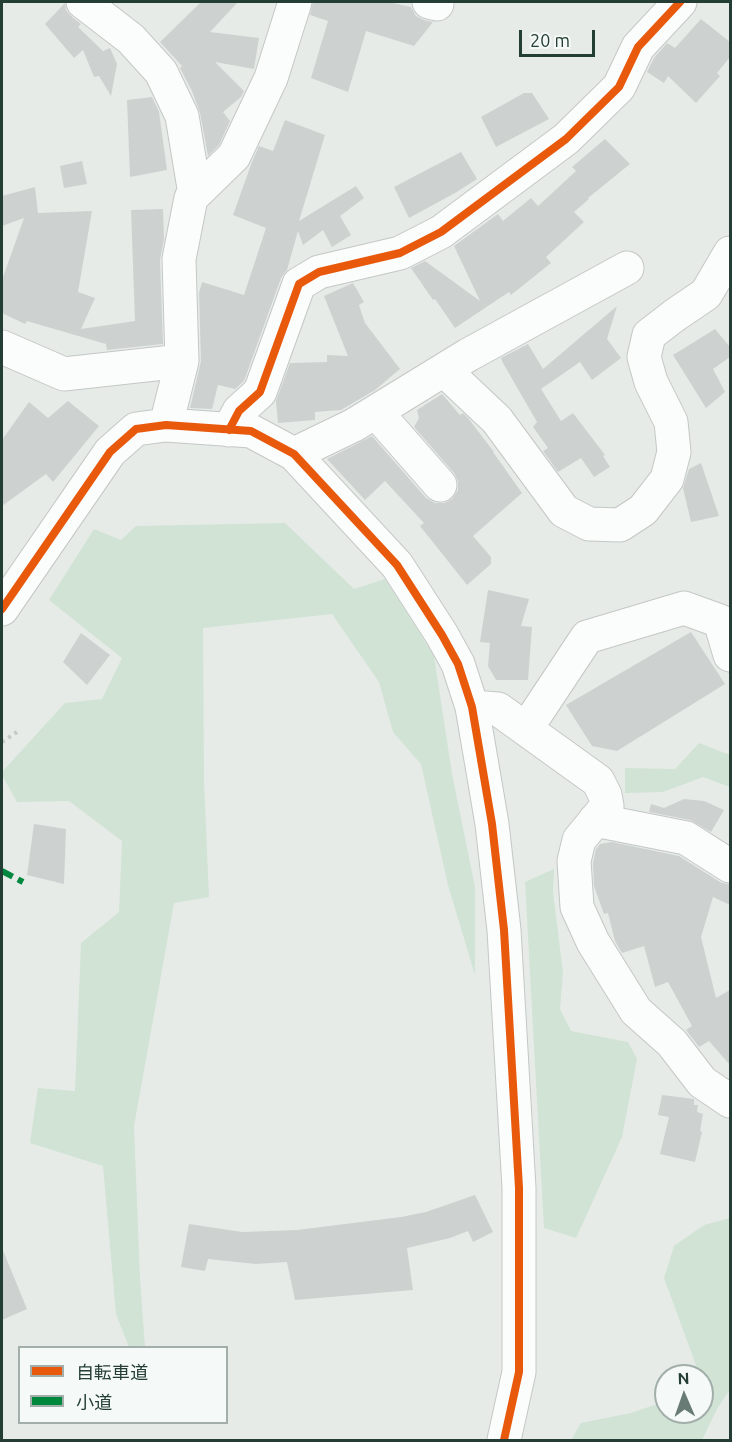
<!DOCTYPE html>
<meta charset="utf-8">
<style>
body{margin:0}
#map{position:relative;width:732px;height:1442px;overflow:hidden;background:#e6ebe8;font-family:Ubuntu,"Noto Sans JP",sans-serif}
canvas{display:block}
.frame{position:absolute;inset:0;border:3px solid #243e35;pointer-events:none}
.legend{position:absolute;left:18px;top:1346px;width:210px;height:78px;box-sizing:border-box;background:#f5f9f7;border:2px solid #a1aea9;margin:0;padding:8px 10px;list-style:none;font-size:18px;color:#243e35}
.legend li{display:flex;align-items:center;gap:12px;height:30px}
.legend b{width:30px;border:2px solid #a1aea9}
.north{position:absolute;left:654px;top:1364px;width:60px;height:60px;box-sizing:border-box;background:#f5f9f7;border:2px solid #a1aea9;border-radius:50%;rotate:358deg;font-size:16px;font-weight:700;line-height:24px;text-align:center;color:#243e35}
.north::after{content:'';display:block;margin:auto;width:21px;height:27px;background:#687b74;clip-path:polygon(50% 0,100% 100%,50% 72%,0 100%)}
.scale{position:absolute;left:519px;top:30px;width:76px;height:27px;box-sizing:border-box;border:3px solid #243e35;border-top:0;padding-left:8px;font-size:18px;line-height:21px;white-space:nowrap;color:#243e35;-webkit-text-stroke:4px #f5f9f7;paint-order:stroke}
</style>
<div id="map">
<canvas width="732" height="1442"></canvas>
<div class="frame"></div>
<ul class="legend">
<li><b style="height:8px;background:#e8590c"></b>自転車道</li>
<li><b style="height:8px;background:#00873e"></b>小道</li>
</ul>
<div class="north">N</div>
<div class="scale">20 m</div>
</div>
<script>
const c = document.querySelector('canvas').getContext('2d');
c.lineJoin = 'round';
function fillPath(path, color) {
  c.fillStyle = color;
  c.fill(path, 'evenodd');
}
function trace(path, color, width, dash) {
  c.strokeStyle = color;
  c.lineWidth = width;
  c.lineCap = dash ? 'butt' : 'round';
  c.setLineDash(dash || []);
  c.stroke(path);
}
fillPath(new Path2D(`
 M285,523l69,66 31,-10 49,77 18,118 23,113v88l-27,-90 -27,-121 -28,-32 -14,-50 -47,-68 -129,14 1,154 5,115 -35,6 -40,223 6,153 5,68h-16l-13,-33 -13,-148 -73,-23 8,-55 37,3 6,-148 38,-31 3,-71 -53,-40 -52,1 -15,-27v-3l63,-69 37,-4 20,-41 -73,-58 45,-71 27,11 15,-14z
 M699,743l31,12v32l-27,-10 -40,15 -38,1v-25l50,1z
 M554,869l-1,24 10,79 -3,37 11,22 57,11 9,17 -15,78 -46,101 -32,-10 -19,-346z
 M730,1218v171l-13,20 -15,31h-131l10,-17 50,-10 35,-12v11h36v-36h-9l4,-8 -33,-90 10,-32 30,-21z`), '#d0e3d4');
fillPath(new Path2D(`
 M201,2h37l-28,30 49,6 -5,31 -39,-7 29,29 -3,6 -18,15 7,9 -11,24 -11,11 -8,-43 -8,-22 -12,-23 2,-2 -22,-24z
 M313,2h75l23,5 5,9 8,4 9,2 -19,24 -48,-15 -18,61 -37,-14 17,-57 -18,-6z
 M65,3l1,7 6,7 9,7 -3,3 25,24 7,-3 7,16 -6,32 -12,-20 -5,1 -11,-27 -9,8 -29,-34z
 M701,19l29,23v15l-13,16 3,3 -24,27 -28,-27 -4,7 -17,-11 7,-14 13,-15 8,5z
 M524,93h8l17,26 -53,28 -15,-30z
 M152,97l9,19 -2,-4 8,58 -37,7 -3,-77z
 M285,120l40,15 -26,86 57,-35 8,12 -24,18 11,19 -19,12 -9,-17 -20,15 -5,-14 -11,39 -6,8 -37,103 -9,8 -17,-4 -6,24 -22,-1 11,-47 -2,-68 3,-11 42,13 22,-67 -33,-13 19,-53 7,-16 14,5z
 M605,139l25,25 -42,34 1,1 -15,13 10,10 -38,35 5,6 -40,32 -2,-3 -54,36 -20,-29 -2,1 -22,-32 14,-7 55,40 -26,-55 44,-32 5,7 28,-23 7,8 38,-35 -4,-4z
 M461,152l16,27 -22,14 -46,25 -15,-31z
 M82,161l5,23 -23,4 -4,-22z
 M35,187l3,26 54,-2 -14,81 17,6 -14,31 54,-8 -4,-111 32,-1 1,30 -4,21 3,84 -56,6 -1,-6 -79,-23 -2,3 -23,-11v-33l22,-62 -22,8v-30z
 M353,283l11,19 -5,3 6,18 35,46 -25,21 -34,20 -26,2v8l-37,3 -2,-22 14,-38 37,-1v-7l21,1 -24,-60z
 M617,306l-10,33 14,19 -29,22 -12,-18 -39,27 20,32 12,-8 32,42 -2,1 7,11 -16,10 -13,-19 -23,14 -15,-21 5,-3 -15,-21 4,-5 -34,-59 -2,-5 27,-14 15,25z
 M715,329l15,18v10l-17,12 12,23 -19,16 -33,-53z
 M442,394l18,21 3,-2 5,5 26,34h-1l29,41 -49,43 18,21v7l-24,21 -47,-59 4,-3 -39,-42 -20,19 -38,-41 45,-23 54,62 9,5h9l8,-4 6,-9v-9l-4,-8 -40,-46 5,-9 -2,-8z
 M68,401l31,25 -46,56 -7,-8 -44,32v-66l27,-38 19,16z
 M701,463l18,53 -28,6 -8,-34 6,-19z
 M488,590l41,9 -8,27 11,1 -4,53h-32l-8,-14 2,-23 -10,-1z
 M691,632l34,52 -108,67 -25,-5 -26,-41z
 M81,633l29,22 -23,30 -24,-23z
 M684,799l20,2 20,9 -13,22 -21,-12 -41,-8 2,-8 13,4z
 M34,824l32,5 -2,55 -37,-9z
 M612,842l67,14 41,26 10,3v20l-17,-8 -12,40 15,61 14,-8v75l-21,-24 -10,6 -13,-17 6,-4 -24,-44 -13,5 -11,-41 -22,7 -7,-12 -7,-28 -4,1 -10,-28 -1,-23 3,-14 4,-5z
 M662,1095l32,4v6h4l-1,7 6,2 -3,17 2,1 -7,30 -35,-8 9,-37 -11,-2z
 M475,1195l18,37 -20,10 -5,-11 -18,7 -43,10 6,42 -118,10 -8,-38 -31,2 -48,-5 -3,12 -24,-4 8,-43 53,8 55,-2 104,-13 25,-5z
 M2,1248l25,61 -25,11z`), '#cdd2d0');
const minor = new Path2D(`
 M83,2l48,37 30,33 21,44 13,78
 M429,2l8,2
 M2,347l62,27 118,-13
 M444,370l53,50 67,91 25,13 31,1 23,-15 24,-31 7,-27 -3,-30 -20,-40 -7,-25 5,-22 26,-20 31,-21 24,-41
 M376,412l64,73
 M166,425l16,-64 -3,-102 12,-61 43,-42 37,-78 24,-76
 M229,430l10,-19 21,-19 39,-108 20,-12 81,-19 41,-21 125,-93 53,-52 19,-40 42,-45
 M294,454l60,-29 114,-70 159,-87
 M2,609l108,-157 26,-23 30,-4 85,6 43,23 103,111 45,70 16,29 14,43 20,117 12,106 15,258v184l-15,68
 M472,707l26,2 100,72 7,14 2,11 -28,34 -5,21 3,46 16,35 43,69 36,32 30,39 28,19
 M526,729l61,-92 97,-29 36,13 10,34
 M595,820l91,18 44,28`);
trace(minor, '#c3c8c5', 35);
trace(new Path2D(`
 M2,742l15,-10`), '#c2cbc6', 4, [3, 4.5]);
trace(minor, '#fbfcfc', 33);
trace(new Path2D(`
 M2,871l21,11`), '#00873e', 6, [12, 6]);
trace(new Path2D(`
 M229,430l10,-19 21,-19 39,-108 20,-12 81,-19 41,-21 125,-93 53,-52 19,-40 42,-45
 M2,609l108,-157 26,-23 30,-4 85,6 43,23 103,111 45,70 16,29 14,43 20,117 12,106 15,258v184l-15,68`), '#e8590c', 8);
</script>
